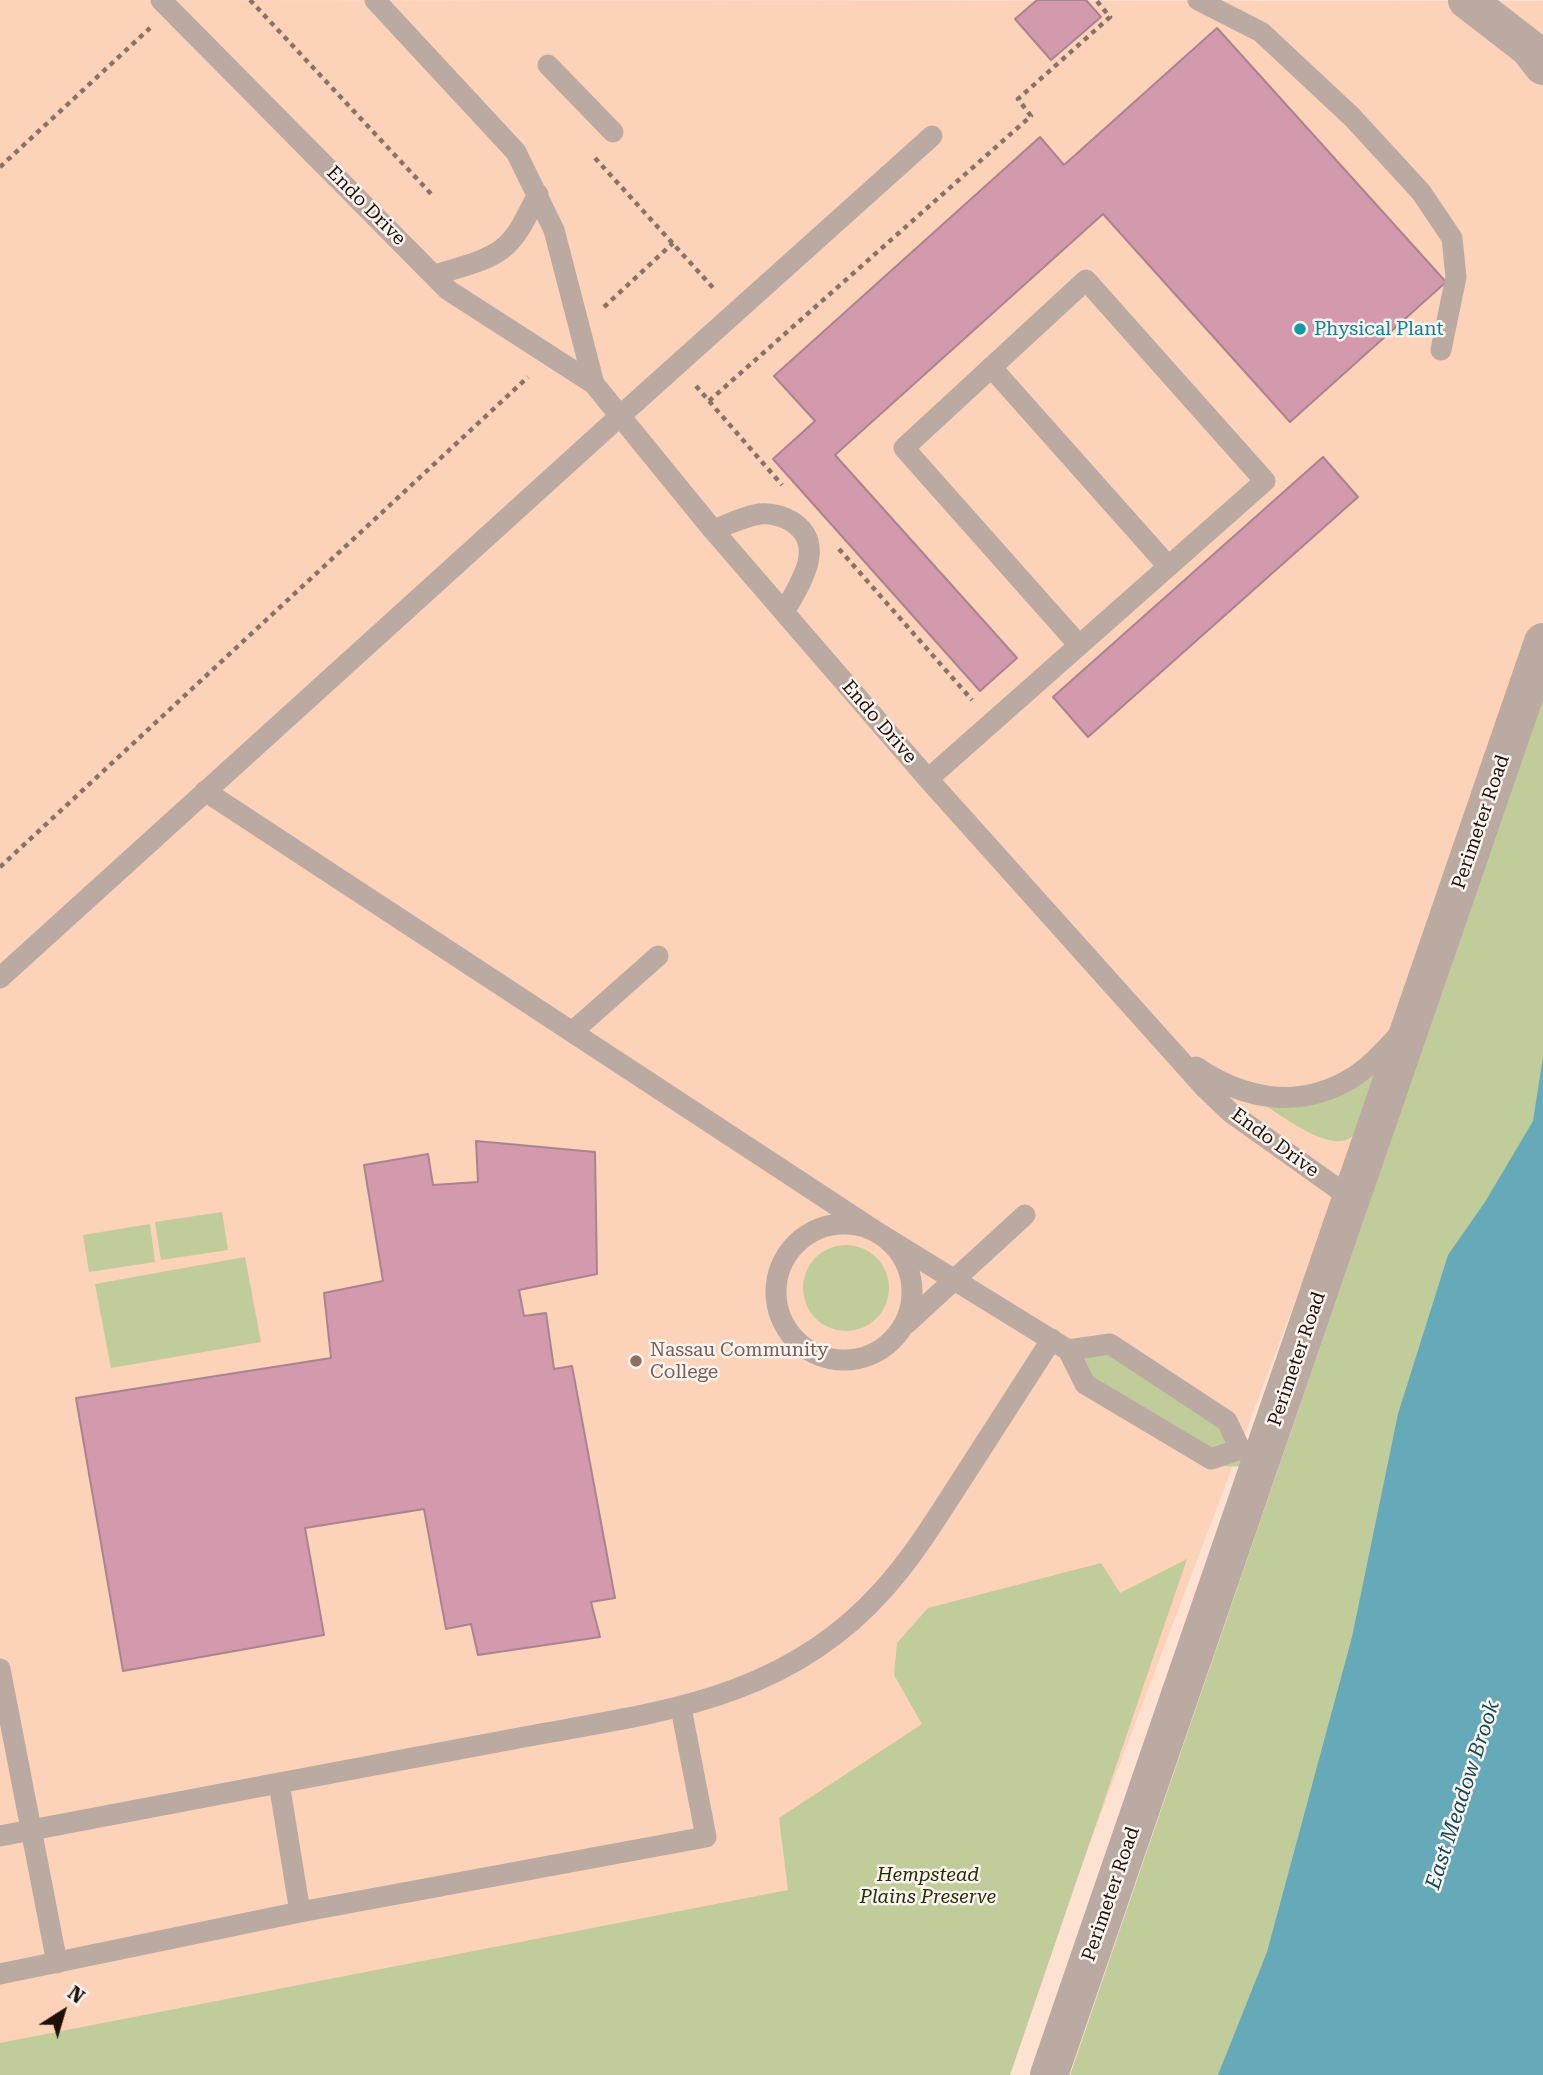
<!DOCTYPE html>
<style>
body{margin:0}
#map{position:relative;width:1543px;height:2075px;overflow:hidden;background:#fee2d1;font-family:"Roboto Serif",serif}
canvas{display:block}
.north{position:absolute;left:28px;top:1977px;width:70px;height:70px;-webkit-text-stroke:5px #fbf4f0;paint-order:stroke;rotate:37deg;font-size:19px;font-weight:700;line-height:28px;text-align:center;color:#1c1009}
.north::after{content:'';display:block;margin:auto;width:24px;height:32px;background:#1c1009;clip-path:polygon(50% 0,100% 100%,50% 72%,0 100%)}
</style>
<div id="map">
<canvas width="1543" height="2075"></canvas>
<div class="north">N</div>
</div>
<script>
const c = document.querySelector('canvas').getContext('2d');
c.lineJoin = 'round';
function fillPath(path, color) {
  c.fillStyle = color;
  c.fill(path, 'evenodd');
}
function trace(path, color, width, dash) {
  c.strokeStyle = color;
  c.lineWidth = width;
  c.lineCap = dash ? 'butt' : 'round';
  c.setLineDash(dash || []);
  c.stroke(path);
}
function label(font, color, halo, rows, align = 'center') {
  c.font = font + ' "Roboto Serif",serif';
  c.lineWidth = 5;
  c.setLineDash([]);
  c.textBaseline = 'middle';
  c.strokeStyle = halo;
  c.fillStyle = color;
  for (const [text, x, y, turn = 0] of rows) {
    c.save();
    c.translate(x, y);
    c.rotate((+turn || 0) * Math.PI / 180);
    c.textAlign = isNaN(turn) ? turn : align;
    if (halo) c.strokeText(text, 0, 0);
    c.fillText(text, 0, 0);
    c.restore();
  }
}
fillPath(new Path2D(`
 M0,0l1543,1v646l-541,1428h-1002z`), '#fcd2b9');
fillPath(new Path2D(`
 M1543,698v1377h-473z
 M1375,1074c-5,16 -10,44 -19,58 -18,28 -73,-16 -93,-28z
 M222,1212l6,38 -67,10 -6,-38z
 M150,1224l5,38 -66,10 -6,-37z
 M803 1288a43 43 0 1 1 86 0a43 43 0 1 1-86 0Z
 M245,1257l16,85 -150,26 -16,-84z
 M1110,1344l129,85 20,38 -46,-1 -128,-82 -31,-37z
 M1187,1559l-177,516h-1010v-32l788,-153 -9,-72 143,-94 -28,-49 3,-32 31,-35 173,-45 19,30z`), '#c0cc99');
fillPath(new Path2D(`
 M1543,1057v1018h-325l49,-123 85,-315 46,-223 50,-159 37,-53 48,-81z`), '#66a9b8');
const building = new Path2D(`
 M1037,0h49l15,17 -50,43 -36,-41z
 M1217,28l229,254 -156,140 -187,-208 -268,241 182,203 -37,33 -207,-232 42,-38 -41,-45 266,-239 24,28z
 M1323,457l35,40 -270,240 -35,-40z
 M476,1141l119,11 2,122 -78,16 5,26 22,-3 8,56 18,-3 43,232 -24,4 9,35 -122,18 -7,-31 -25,5 -22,-120 -119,19 19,107 -201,36 -47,-273 255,-40 -7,-65 59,-12 -19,-116 64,-11 5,31 45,-3z`);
fillPath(building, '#d39aad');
trace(building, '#a98490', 2);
trace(new Path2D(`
 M250,0l184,197
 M595,158l121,133
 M0,167l150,-139
 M604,307l69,-64
 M696,386l86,99
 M709,401l322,-285 -13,-17 92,-82 -14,-17
 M839,549l133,151
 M0,867l528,-490`), '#877368', 4.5, [5, 5]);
trace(new Path2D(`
 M161,0l287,290 146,94 119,146 215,249 277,309 25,24 122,87
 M375,0l141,152 38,78 40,154
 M1198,0l63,32 91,85 69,75 31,46 4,39 -15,73
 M548,65l65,67
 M435,275c21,-7 48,-12 67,-26 17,-13 26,-36 36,-55
 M991,367l177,199
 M713,530c14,-5 32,-14 47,-16 10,-1 23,2 31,7 37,23 9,63 -7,91
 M928,779l337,-298 -179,-201 -182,168 174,196
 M205,791l675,443 188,116
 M0,978l620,-562 312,-280
 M572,1032l86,-76
 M1196,1067c47,32 102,43 154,12 19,-11 34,-28 49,-44
 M776 1292a68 68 0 1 1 136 0a68 68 0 1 1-136 0Z
 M906,1324l119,-109
 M1240,1449l-13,-28 -117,-77 -42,6 17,34 126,75 29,-10 24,8
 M0,1669l57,294
 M681,1708l25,129 -406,75 -21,-129c82,-15 163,-31 245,-46 136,-25 261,-37 359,-147 30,-33 53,-71 77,-108 31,-48 61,-95 92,-143
 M0,1836l279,-53
 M0,1974l300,-62`), '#baaaa2', 21);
trace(new Path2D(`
 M1467,0l62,48 14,18
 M1049,2075l494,-1433`), '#baaaa2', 38);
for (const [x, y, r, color] of [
 [1300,329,7,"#0f9aa8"],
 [636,1361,7,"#8d6e63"]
]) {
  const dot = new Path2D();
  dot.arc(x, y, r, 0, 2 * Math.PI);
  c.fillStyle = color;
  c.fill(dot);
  trace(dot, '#fbf4f0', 2.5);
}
label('19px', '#1c1009', '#fbf4f0', [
 ["Endo Drive",366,206,45],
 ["Endo Drive",879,722,49],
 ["Perimeter Road",1481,822,-71],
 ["Endo Drive",1275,1143,36],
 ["Perimeter Road",1297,1359,-71],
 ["Perimeter Road",1111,1894,-71]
]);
label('19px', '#0d838f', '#fbf4f0', [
 ["Physical Plant",1314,329]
], 'left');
label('19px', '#785e54', '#fbf4f0', [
 ["Nassau Community",650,1350],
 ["College",650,1372]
], 'left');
label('italic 19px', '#262d04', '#fbf4f0', [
 ["Hempstead",928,1875],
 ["Plains Preserve",928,1897]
]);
label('italic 21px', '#0f4a56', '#fbf4f0', [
 ["East Meadow Brook",1463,1795,-72]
]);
</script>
